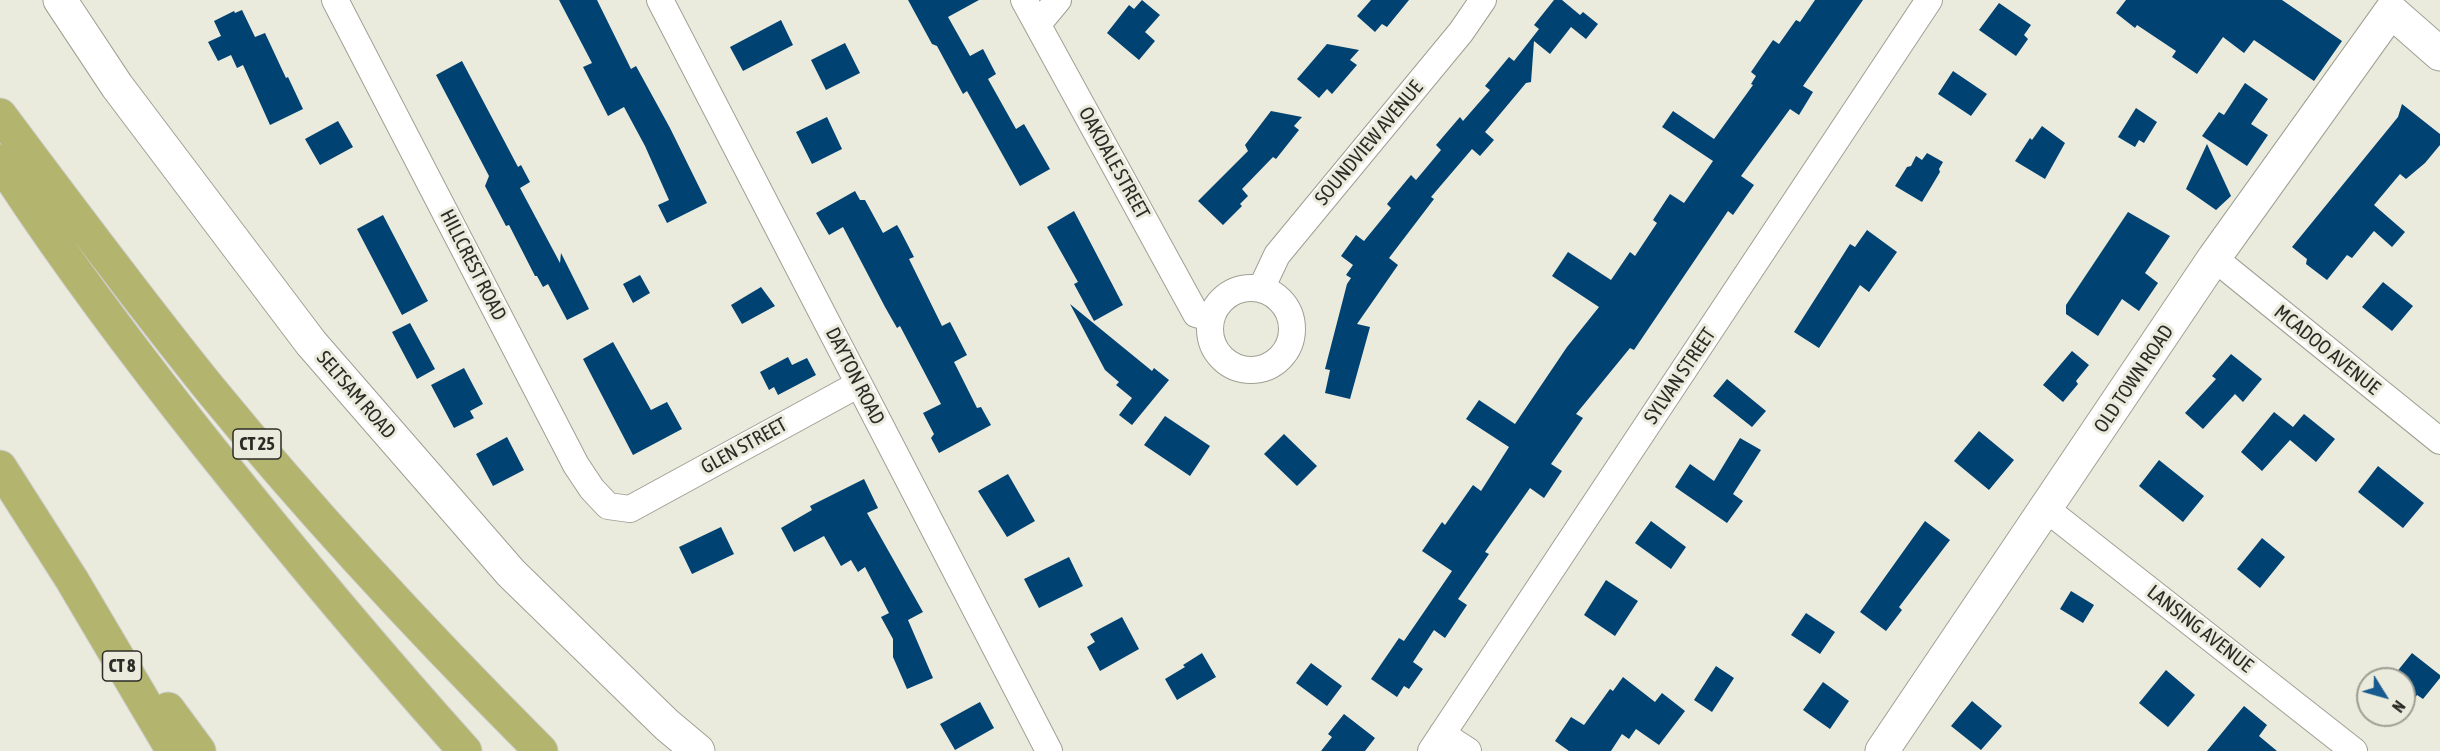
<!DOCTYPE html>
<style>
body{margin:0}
#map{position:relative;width:2440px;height:751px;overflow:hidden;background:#eaebdd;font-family:"Asap Condensed",sans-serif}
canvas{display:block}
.north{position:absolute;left:2356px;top:667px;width:60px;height:60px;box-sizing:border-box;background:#eaebdd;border:2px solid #9e9f94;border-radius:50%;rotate:127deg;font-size:16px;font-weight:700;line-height:24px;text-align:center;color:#2c2c27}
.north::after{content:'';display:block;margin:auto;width:21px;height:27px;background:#175a8f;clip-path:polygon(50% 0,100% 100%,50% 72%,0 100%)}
</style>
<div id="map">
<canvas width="2440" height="751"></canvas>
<div class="north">N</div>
</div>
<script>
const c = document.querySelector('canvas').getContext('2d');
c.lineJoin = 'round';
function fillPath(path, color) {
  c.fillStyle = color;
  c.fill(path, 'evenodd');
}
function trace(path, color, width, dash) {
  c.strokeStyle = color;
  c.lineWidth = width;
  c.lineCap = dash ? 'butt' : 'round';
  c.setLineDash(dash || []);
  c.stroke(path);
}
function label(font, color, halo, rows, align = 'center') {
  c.font = font + ' "Asap Condensed",sans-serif';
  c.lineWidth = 6;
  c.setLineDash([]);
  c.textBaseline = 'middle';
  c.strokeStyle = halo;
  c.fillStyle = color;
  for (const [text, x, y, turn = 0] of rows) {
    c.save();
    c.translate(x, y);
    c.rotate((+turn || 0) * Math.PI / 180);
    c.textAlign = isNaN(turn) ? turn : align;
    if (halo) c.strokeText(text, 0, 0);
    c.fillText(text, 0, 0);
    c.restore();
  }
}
fillPath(new Path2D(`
 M559,0h38l34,69 5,-3 34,62 37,75 -40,20 -9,-18 11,-5 -24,-54 -21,-39 -16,9 -25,-49 9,-4z
 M908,0h71l-31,17 22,39 13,-7 13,25 -8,5 28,50 8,-5 26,45 -30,17 -53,-95 -4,3 -26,-48 -5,-2z
 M1142,0l18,15 -15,17 10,9 -16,19 -32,-27 22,-28 5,4z
 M1371,0h38l-22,27 -5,-3 -7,8 -18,-16z
 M1554,0h8l18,15 3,-3 15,12 -12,15 -15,-12 -21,27 -16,-13 -3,41 -5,1 -41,49 9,8 -14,16 -8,-7 -41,48 3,2 -45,59 9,7 -41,59 13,3 -20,72 -25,-6 5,-23 -5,-1 22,-85 4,-6 -5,-3 7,-10 -12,-9 15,-21 8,6 27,-33 -4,-4 24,-29 5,5 25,-30 -5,-5 24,-28 3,4 27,-31 -5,-4 24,-29 5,4 25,-32 -5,-4z
 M1815,0h48l-60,86 10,6 -14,23 -9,-6 -49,67 13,9 -21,30 -5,-4 -94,139 -4,-2 -54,66 7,4 -32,46 11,7 -18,27 -14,-10 -45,64 4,2 -31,45 9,6 -22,33 -11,-8 -21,32 10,7 -14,20 -5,-3 -7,11 -26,-18 28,-41 5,3 48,-70 -30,-20 20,-29 3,3 28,-40 8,6 28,-44 -43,-28 13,-19 36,24 52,-77 32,-40 -47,-31 16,-24 43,28 19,-28 5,4 22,-33 -4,-3 17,-26 14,9 29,-42 -51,-34 11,-16 41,28 39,-54 -2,-1 5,-8 -5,-4 22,-32 6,4 17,-24 4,2z
 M2126,0h156l60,41 -28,40 -60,-41 -10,13 -21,-16 -26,37 -25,-17 4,-6 -39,-26 -2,3 -19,-15z
 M1999,3l32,22 -7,10 4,4 -12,17 -37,-26z
 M242,10l13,27 10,-4 21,45 2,-1 15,32 -33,16 -27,-60 -6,3 -6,-13 -13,6 -10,-19 13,-6 -7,-15 20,-10 1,2z
 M781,20l12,25 -50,26 -13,-24z
 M845,43l15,30 -34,17 -15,-30z
 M1327,44l32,6 -9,10 7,5 -25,29 -5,-5 -8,9 -22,-19z
 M462,61l56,106 3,-2 9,17 -10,6 40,75 1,-10 28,56 -22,11 -19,-36 -5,3 -6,-11h-2l-26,-51 -3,1 -21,-40 4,-10 -53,-101z
 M1953,71l34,23 -16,22 -33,-22z
 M2245,83l23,16 -17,25 17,11 -21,31 -45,-30 17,-24 5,3z
 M2402,104l38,30v11l-15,18 -19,16 -6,-5 -26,31 31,27 -13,15 -18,-16 -22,27 -5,-3 -20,25 -21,-16 1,-5 -15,-12 106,-130z
 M2136,108l21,14 -13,21 -5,-3 -4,7 -17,-10z
 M1271,111l31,6 -8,9 5,4 -23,29 -3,-2 -31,32 6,7 -8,8 2,2 -19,19 -25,-24 50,-50 -3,-6z
 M827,117l15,32 -30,15 -16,-32z
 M338,121l15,26 -33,18 -15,-26z
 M2042,126l23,17 -20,36 -30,-18 15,-23 2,2z
 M2207,144l24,52 -15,14 -30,-21z
 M1927,153l16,9 -4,7 1,3 -18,30 -27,-16 12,-19 4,-1 5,-10 6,4z
 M855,191l5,9h5l18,33 14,-8 3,5 14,27 -5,2 33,67 8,-4 17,33 -13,7 23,46 4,-1 10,18 -52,28 -8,-15 3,-4 -11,-21 18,-9 -41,-78 -3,2 -12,-21 -42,-80 -14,8 -13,-22z
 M1074,211l49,94 -29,16 -20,-37 4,-2 -31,-55z
 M2128,212l42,24 -25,37 13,10 -19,28 -17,-12 -24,37 -32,-22v-9z
 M383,215l45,86 -26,14 -45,-86z
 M1867,230l30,22 -28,40 -9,-7 -41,63 -25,-16 56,-88 5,3z
 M640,275l10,18 -17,10 -10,-19z
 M2383,282l30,24 -21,25 -30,-24z
 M761,287l14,19 -33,18 -11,-19z
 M1070,304l82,67 2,-3 15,12 -37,45 -13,-10 13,-17 -16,-13 3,-3 -14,-12z
 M410,323l25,46 -18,10 -25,-47z
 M613,342l38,68 16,-8 15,27 -49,26 -50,-96z
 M2072,351l17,14 -13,16 2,3 -15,18 -20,-17z
 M2231,354l31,25 -19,23 -8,-8 -32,35 -18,-16 31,-34 -4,-3z
 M788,357l4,8 15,-7 9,17 -38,20 -4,-8 -5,3 -9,-18z
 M464,368l19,36 -13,7 4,7 -20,10 -23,-43z
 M1727,379l39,32 -14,16 -39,-31z
 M2274,412l19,15 11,-13 31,25 -19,23 -26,-22 -28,31 -21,-19z
 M1165,416l45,30 -20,30 -46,-31z
 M1979,431l35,29 -25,30 -35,-29z
 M1284,434l33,32 -20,20 -33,-32z
 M507,437l17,33 -31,16 -17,-32z
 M1740,438l21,12 -28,44 10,7 -16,22 -52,-36 15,-23 24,17z
 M2159,460l45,36 -21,26 -44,-36z
 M2378,466l46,37 -21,25 -45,-36z
 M1008,474l27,47 -28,16 -29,-46z
 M864,479l14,29 -11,5 56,99 -15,8 25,58 -26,11 -14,-32v-18l-12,-22 8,-4 -24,-46 -7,5 -7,-12 -10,6 -17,-30 -30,16 -13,-24 31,-18 -2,-4z
 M1651,521l35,26 -15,22 -36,-26z
 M1925,521l25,19 -51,67 3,3 -16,21 -26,-19z
 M721,527l13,27 -42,20 -13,-27z
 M2262,538l23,19 -25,31 -23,-19z
 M1069,557l14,29 -44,22 -15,-29z
 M1606,580l32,21 -23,35 -31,-21z
 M2071,591l23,14 -11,18 -23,-14z
 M1806,613l29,19 -15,22 -29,-19z
 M1122,617l17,32 -39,22 -13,-24 8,-5 -5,-8z
 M1202,653l14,24 -39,23 -12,-21 20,-12 -2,-2z
 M2412,653l28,22v3l-17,21 -6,-4 -13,16v-32h-13z
 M1311,663l31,23 -15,20 -31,-23z
 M1716,666l18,12 -22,34 -18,-12z
 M2166,670l29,25 -27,32 -29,-24z
 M1623,677l32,25 7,-9 23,18 -26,34 -23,-16 -7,10 -7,-5 -11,17h-42l-14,-10 16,-24 13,8 26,-36 3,2z
 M1823,682l26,19 -19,28 -27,-19z
 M1972,701l30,25 -21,24 -30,-24z
 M980,702l14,26 -39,22 -15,-26z
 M2244,706l23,19 -8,11 18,15h-70z
 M1344,714l31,24 -10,13h-44l11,-14 -4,-3z`), '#004271');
const minor = new Path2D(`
 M335,0l241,465 16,24 16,17 22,3 229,-125
 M660,0l389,751
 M1024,0l172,314 14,4
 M1038,24l20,-24
 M2214,258l226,183
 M1210 329a41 41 0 1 1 82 0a41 41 0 1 1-82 0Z
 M1261,289l16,-34 184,-223 22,-32
 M2045,508l309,243
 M1442,734l26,17
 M1431,751l498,-751`);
const secondary = new Path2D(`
 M60,0l57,86 194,257 200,230 156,152 31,26
 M1882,751l332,-493 177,-247 49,43`);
const motorway = new Path2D(`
 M0,115c69,92 138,185 210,274 104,127 215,246 331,362
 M0,161c64,99 135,193 208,285 83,104 168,206 257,305
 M0,467l72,113 101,171
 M168,709l31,42`);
trace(minor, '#9fa093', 28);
trace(secondary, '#9fa093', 35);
trace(motorway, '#cccccb', 35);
trace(minor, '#fff', 26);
trace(secondary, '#fff', 33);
trace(motorway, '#b3b46d', 33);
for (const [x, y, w] of [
 [257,444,48],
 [122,666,39]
]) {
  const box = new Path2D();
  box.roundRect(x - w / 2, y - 15, w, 30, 4.5);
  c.fillStyle = '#eaebdd';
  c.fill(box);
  trace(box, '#2c2c27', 1.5);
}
label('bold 18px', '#2c2c27', null, [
 ["CT 25",257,444],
 ["CT 8",122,666]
]);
label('20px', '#2c2c27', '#eaebdd', [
 ["SOUNDVIEW AVENUE",1369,143,-50],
 ["OAKDALE STREET",1114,163,61],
 ["HILLCREST ROAD",473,265,63],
 ["MCADOO AVENUE",2327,350,39],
 ["DAYTON ROAD",855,376,63],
 ["SYLVAN STREET",1680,376,-56],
 ["OLD TOWN ROAD",2134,379,-56],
 ["SELTSAM ROAD",356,395,49],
 ["GLEN STREET",744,446,-29],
 ["LANSING AVENUE",2200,629,38]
]);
</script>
